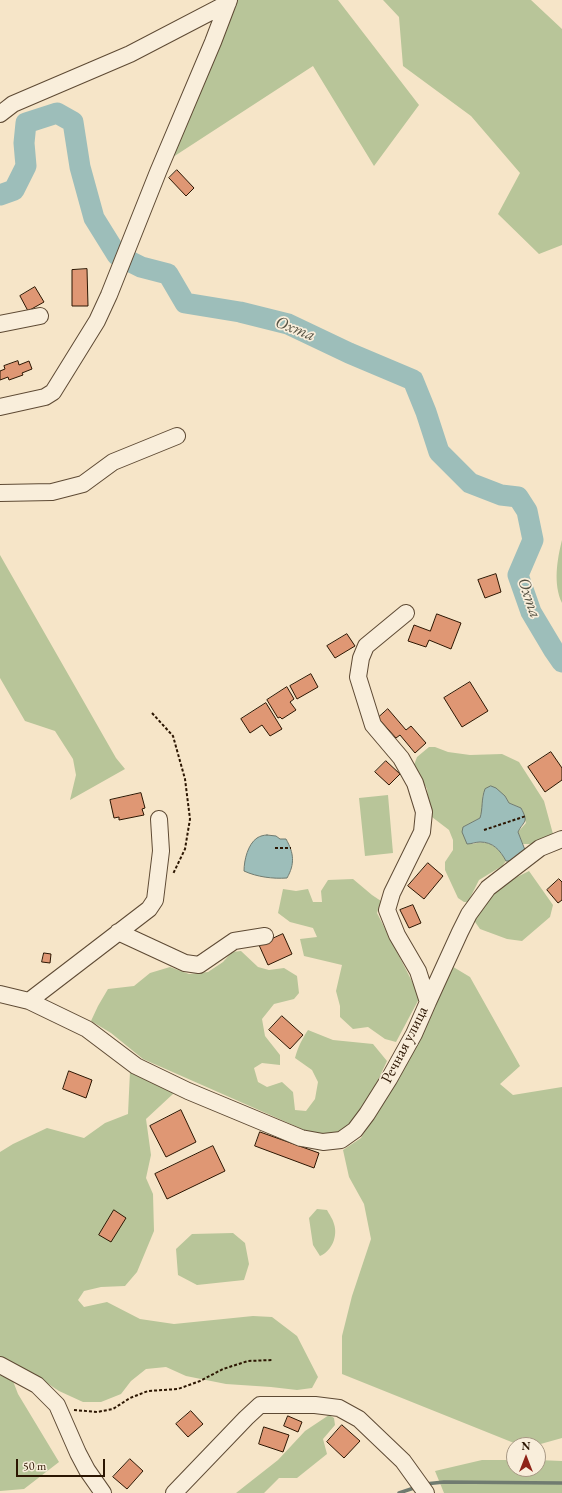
<!DOCTYPE html>
<meta charset="utf-8">
<style>
body{margin:0}
#map{position:relative;width:562px;height:1493px;overflow:hidden;background:#f6e5c8;font-family:"EB Garamond",serif}
canvas{display:block}
.north{position:absolute;left:506px;top:1437px;width:40px;height:40px;box-sizing:border-box;background:#f9eedb;border:1px solid #a79884;border-radius:50%;rotate:0deg;font-size:11px;font-weight:700;line-height:16px;text-align:center;color:#2c1602}
.north::after{content:'';display:block;margin:auto;width:14px;height:18px;background:#8f2418;clip-path:polygon(50% 0,100% 100%,50% 72%,0 100%)}
.scale{position:absolute;left:16px;top:1459px;width:89px;height:18px;box-sizing:border-box;border:2px solid #2c1602;border-top:0;padding-left:5px;font-size:12px;line-height:14px;white-space:nowrap;color:#2c1602;-webkit-text-stroke:3px #f9eedb;paint-order:stroke}
</style>
<div id="map">
<canvas width="562" height="1493"></canvas>
<div class="north">N</div>
<div class="scale">50 m</div>
</div>
<script>
const c = document.querySelector('canvas').getContext('2d');
c.lineJoin = 'round';
function fillPath(path, color) {
  c.fillStyle = color;
  c.fill(path, 'evenodd');
}
function trace(path, color, width, dash) {
  c.strokeStyle = color;
  c.lineWidth = width;
  c.lineCap = dash ? 'butt' : 'round';
  c.setLineDash(dash || []);
  c.stroke(path);
}
function label(font, color, halo, rows, align = 'center') {
  c.font = font + ' "EB Garamond",serif';
  c.lineWidth = 3.5;
  c.setLineDash([]);
  c.textBaseline = 'middle';
  c.strokeStyle = halo;
  c.fillStyle = color;
  for (const [text, x, y, turn = 0] of rows) {
    c.save();
    c.translate(x, y);
    c.rotate((+turn || 0) * Math.PI / 180);
    c.textAlign = isNaN(turn) ? turn : align;
    if (halo) c.strokeText(text, 0, 0);
    c.fillText(text, 0, 0);
    c.restore();
  }
}
fillPath(new Path2D(`
 M233,0h105l81,105 -45,61 -61,-100 -143,93z
 M383,0h148l31,29v216l-23,9 -41,-40 22,-41 -49,-57 -68,-50 -4,-49z
 M562,540v63c-9,-19 -5,-43 0,-63z
 M0,555l116,203 9,11 -55,31 6,-25 -3,-16 -18,-28 -30,-10 -25,-43z
 M429,747h6l13,5 22,3 32,-1 17,8 25,39 9,33 -16,10h-14l-5,-12 8,-9 -5,-15 -12,-5 -4,-7 -22,-2 -1,18 -2,6 -17,9 9,17c16,-5 26,2 34,17l-4,5 -23,14 -11,22h-4l-6,-4 -13,-28v-8l8,-12v-10l-4,-10 -17,-13 -3,-10 -2,-18 -13,-24 3,-8z
 M388,795l5,58 -28,3 -6,-58z
 M529,871l24,34 -3,12 -28,24 -15,-2 -27,-10 -7,-10 17,-23 25,-18z
 M353,879l19,16 9,6 -4,12 43,84 -24,45 -11,-3 -17,-12 -15,2 -13,-12v-11l-4,-15 6,-26 -38,-9 -4,-17 17,-2 -4,-9 -23,-6 -12,-9 5,-24 13,2 12,-2 5,13h9l-1,-11 7,-11z
 M241,951l17,16 11,3 15,-2 13,8 2,17 -5,6 -20,5 -12,15 3,17 15,19v10l-18,-2 -8,5 4,14 9,5 15,-5 11,10 2,18 11,1 9,-12 3,-17 -6,-12 -17,-12c3,-11 7,-19 13,-28l25,10 40,4 14,17c-11,22 -27,67 -54,73 -6,1 -15,-1 -22,-1l-168,-74 -32,-26 -20,-12 7,-15 10,-17 26,-3 16,-13 20,-6 19,7 19,-2 15,-10 9,-10z
 M450,965l20,12 50,89 -20,18 13,11 49,-8v351l-25,7h-18l-177,-71v-38l10,-40 19,-57 -7,-35 -15,-27 -6,-27 18,-12 55,-96z
 M130,1071l44,22 -28,26 5,36 -5,23 7,16 1,37 -17,41 -12,14 -24,1 -17,4 -6,9 6,7 23,-5 33,17 34,5 79,-8 19,1 25,19 21,41 -6,11 -15,2 -26,-3 -45,-3 -40,-8 -20,-9 -20,2 -15,12 -10,13 -20,8h-18l-24,-11 -21,-14 -38,-19v-206l13,-8 34,-16 37,10 21,-15 23,-9z
 M317,1209l10,1c2,4 6,9 7,14 4,12 -2,27 -14,32l-7,-11 -4,-27z
 M233,1233l12,10 4,21 -5,16 -47,5 -19,-10 -2,-26 16,-15z
 M0,1375l13,6 5,13 41,68 -35,27 -24,2z
 M329,1415l5,3 1,7 -12,14 4,15 -30,24h-18l-15,15h-28l42,-33 27,-29z
 M482,1460h32v9h24v-9l24,1v32h-118l-9,-22z`), '#b8c599');
const water = new Path2D(`
 M491,786l5,2 9,8 4,7 12,5c8,15 3,12 -3,24l7,18 -14,11h-5c-6,-11 -13,-19 -26,-19 -4,0 -9,2 -13,2l-5,-12 1,-5 17,-9c3,-9 1,-19 5,-29z
 M267,835l9,1 4,3h6c8,14 9,25 1,39 -14,1 -30,-1 -43,-7 0,-11 4,-27 13,-33 3,-2 7,-3 10,-3z`);
fillPath(water, '#9dbeba');
trace(water, '#707b70', 1);
trace(new Path2D(`
 M425,1484l19,-2 118,1
 M399,1493l18,-6`), '#707b70', 3.5);
trace(new Path2D(`
 M0,195l14,-5 12,-24 -2,-23 2,-20 31,-10 16,9 7,45 14,51 23,37 24,12 27,7 17,29 55,9 48,12 61,29 64,27 13,32 13,40 31,31 31,12 17,2 9,14 6,29 -15,35 13,37 22,37 9,13`), '#9dbeba', 21);
const building = new Path2D(`
 M177,170l17,18 -8,8 -17,-18z
 M87,269l1,37h-16v-36z
 M35,287l9,15 -16,9 -8,-15z
 M18,361l1,4 10,-4 3,8 -10,4 1,2 -14,5 -1,-3 -8,3v-9l5,-2 -1,-3z
 M496,574l5,18 -16,6 -7,-18z
 M437,614l24,9 -10,26 -22,-9 -3,7 -18,-6 6,-16 16,6z
 M347,634l8,12 -20,12 -8,-12z
 M311,674l7,13 -21,12 -7,-13z
 M470,682l18,29 -26,16 -18,-29z
 M287,687l7,12 -4,3 6,8 -14,9 -2,-2 -2,1 -11,-18z
 M266,703l16,26 -12,7 -8,-11 -12,8 -9,-14z
 M388,709l18,21 5,-4 15,17 -11,10 -15,-18 -4,3 -18,-20z
 M551,752l11,16v12l-17,12 -17,-25z
 M386,761l14,13 -11,11 -14,-13z
 M141,793l4,15 -3,1 2,6 -25,5v-3l-5,1 -4,-18z
 M428,863l15,13 -19,23 -16,-13z
 M559,879l3,3v18l-4,3 -11,-13z
 M413,905l8,18 -12,5 -9,-18z
 M283,934l9,20 -24,11 -9,-20z
 M44,953l7,1 -1,9 -8,-1z
 M282,1016l21,19 -13,14 -21,-19z
 M69,1071l23,9 -6,18 -23,-9z
 M181,1110l15,32 -30,15 -16,-31z
 M260,1132l59,21 -5,15 -59,-22z
 M213,1146l12,25 -58,28 -12,-25z
 M114,1210l12,8 -15,24 -12,-7z
 M191,1411l12,13 -15,13 -12,-13z
 M288,1416l14,6 -4,10 -14,-6z
 M342,1425l18,16 -16,17 -17,-16z
 M264,1427l25,8 -6,17 -24,-8z
 M130,1459l13,12 -16,18 -14,-12z`);
fillPath(building, '#df9774');
trace(building, '#2c1602', 1);
const minor = new Path2D(`
 M0,114l13,-10 117,-50 98,-51
 M0,324l40,-8
 M0,407l45,-10 8,-5 44,-71 12,-26 49,-123 55,-130 16,-42
 M0,493l52,-1 31,-8 30,-22 64,-26
 M118,932l67,31 14,2 35,-24 31,-5
 M0,994l29,7 58,28 49,37 52,25 113,47 22,4 18,-2 14,-10 12,-16 22,-35 25,-45 14,-32 -10,-31 -21,-36 -10,-25 5,-17 30,-61 2,-20 -9,-29 -14,-25 -28,-33 -15,-48 3,-19 5,-12 40,-33
 M29,1001l120,-92 6,-9 6,-49 -2,-32
 M428,1002l32,-70 9,-18 19,-26 52,-40 22,-9
 M0,1365l37,20 20,20 21,48 9,17 16,23
 M174,1493l72,-75 14,-13h55l24,3 20,11 44,42 23,32`);
trace(minor, '#5e4a34', 18);
trace(new Path2D(`
 M152,713l21,23 12,43 5,40 -5,30 -12,25
 M484,830l42,-14
 M275,848h16
 M74,1410l23,2 16,-3 17,-11 18,-7 30,-2 22,-8 23,-12 25,-8 24,-1`), '#2c1602', 2, [3, 2]);
trace(minor, '#f9eedb', 16);
label('16px', '#2c1602', '#f9eedb', [
 ["Речная улица",405,1045,-63]
]);
label('italic 17px', '#545142', '#f9eedb', [
 ["Охта",295,329,21],
 ["Охта",529,598,71]
]);
</script>
